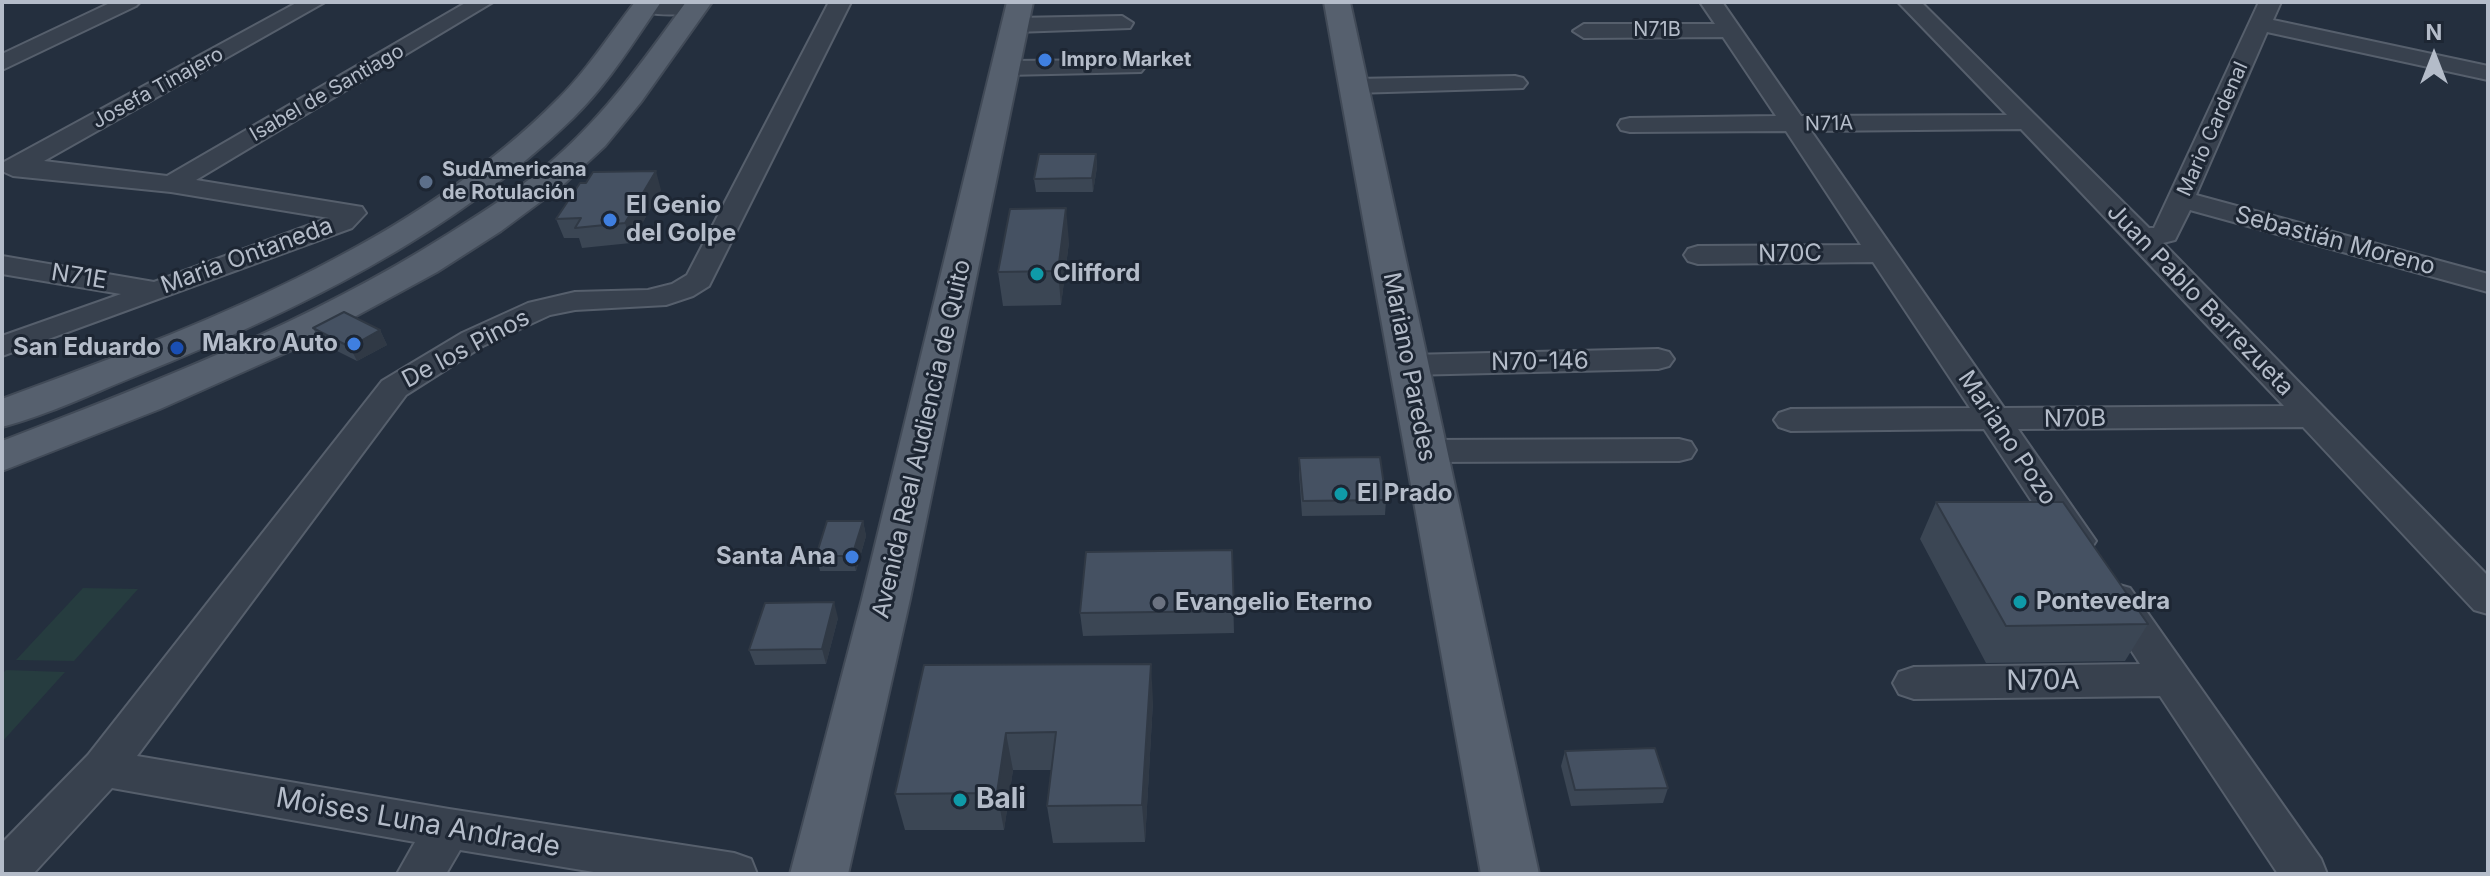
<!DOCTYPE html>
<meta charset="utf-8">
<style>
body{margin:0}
#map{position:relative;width:2490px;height:876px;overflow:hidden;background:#242f3e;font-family:Inter,sans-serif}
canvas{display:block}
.frame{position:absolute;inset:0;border:4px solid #b4bcc9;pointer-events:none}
.north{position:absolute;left:2394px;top:16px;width:80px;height:80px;-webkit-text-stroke:6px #1d2633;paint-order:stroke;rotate:0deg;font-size:22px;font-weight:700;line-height:32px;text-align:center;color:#b4bcc9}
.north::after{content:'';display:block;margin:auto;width:28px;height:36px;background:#b4bcc9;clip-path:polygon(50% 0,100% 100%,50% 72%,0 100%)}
</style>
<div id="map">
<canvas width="2490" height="876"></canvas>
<div class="frame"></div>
<div class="north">N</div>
</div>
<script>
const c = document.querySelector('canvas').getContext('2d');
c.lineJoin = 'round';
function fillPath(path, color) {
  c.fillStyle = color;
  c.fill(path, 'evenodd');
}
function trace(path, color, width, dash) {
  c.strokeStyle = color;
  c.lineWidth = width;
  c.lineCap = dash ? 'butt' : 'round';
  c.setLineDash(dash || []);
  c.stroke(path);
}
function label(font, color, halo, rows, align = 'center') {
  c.font = font + ' Inter,sans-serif';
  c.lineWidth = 6;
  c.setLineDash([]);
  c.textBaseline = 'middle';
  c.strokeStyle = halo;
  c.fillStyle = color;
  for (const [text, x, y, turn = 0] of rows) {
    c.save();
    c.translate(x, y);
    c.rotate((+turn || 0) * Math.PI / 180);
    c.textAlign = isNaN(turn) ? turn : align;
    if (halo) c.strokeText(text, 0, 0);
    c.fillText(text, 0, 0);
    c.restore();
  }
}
fillPath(new Path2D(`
 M83,588l55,1 -64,72 -58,-1z
 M6,670l59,2 -63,70v-68z`), '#263c3f');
const minor = new Path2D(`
 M112,2h28l-4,4 -134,64v-16z
 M298,2h27l-281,159 123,15 300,-174h26l-297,178 166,27 4,6 -14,15 -350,128v-20l119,-42 -119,-20v-18l152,26 175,-64 -158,-26 -158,-16 -11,-5 2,-9z
 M638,2h63l5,5c-10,10 -63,10 -73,0z
 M829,2h22l-142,284 -16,10 -27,9 -91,5 -25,5 -67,31 -77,49 -269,361 312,53 285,44 17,6 6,15h-151l-146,-24 -14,24h-49l18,-32 -303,-54 -79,86h-31v-31l86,-88 294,-374 80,-48 66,-30 47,-11 73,-2 24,-6 15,-9z
 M1700,2h22l79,114 206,-1 -109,-113h23l228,226h5l105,-226h22l-8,18 215,46v14l-221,-48 -71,163 292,79v18l-298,-82 -15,30 -12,3 325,333v38l-14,-4 -171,-183 -285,2 78,112 -6,9 -13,4 -13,-4 -80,-121 -193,2 -12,-4 -5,-7 5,-7 12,-4 179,-1 -97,-146 -175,2 -10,-3 -4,-6 4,-6 10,-3 163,-1 -75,-114 -156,1 -9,-2 -3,-5 3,-5 9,-2 146,-2 -53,-79 -139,1 -11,-7 11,-7h131zM2021,129l263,277 -280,2 -193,-277z
 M1122,16l11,7 -3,5 -115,4 -11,-7 11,-7z
 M1133,60l8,2 4,5 -4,5 -135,3 -8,-2 -4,-5 4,-5 8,-2z
 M1515,76l8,2 4,5 -4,5 -169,5 -8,-2 -4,-5 4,-5 8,-2z
 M1658,349l11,3 5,7 -5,7 -11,3 -249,6 -11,-3 -5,-7 5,-7 11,-3z
 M1679,439l12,3 5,8 -5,8 -12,3 -253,1 -12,-3 -5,-8 5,-8 12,-3z
 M2116,584l14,4 191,271 6,15h-49l-118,-178 -246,3 -15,-5 -6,-11 6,-11 15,-5 226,-3 -43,-66 5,-10z`);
const major = new Path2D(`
 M635,2h26c-27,39 -53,82 -88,116 -122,118 -278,194 -435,257 -45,18 -90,40 -136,52v-28c193,-71 410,-152 557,-301 29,-29 51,-64 76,-96z
 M686,2h26l-71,100 -36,44 -42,39 -62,46 -64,41 -136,74 -141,63 -158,62v-30c152,-58 305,-118 443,-205 41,-26 83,-52 118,-85 48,-44 85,-97 123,-149z
 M1007,2h26l-123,597 -62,275h-58l72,-275z
 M1324,2h26l189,872h-58z`);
trace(minor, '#565f6c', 4);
trace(major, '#414a57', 4);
fillPath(minor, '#38414e');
fillPath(major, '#56606e');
fillPath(new Path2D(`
 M1096,154l1,13 -4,25h-57l-2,-13z
 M661,190l-30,53 -49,5 -3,-10h-15l-8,-19z
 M1069,242l-8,63 -58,1 -5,-34z
 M313,328l67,2 7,15 -30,16 -36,-18z
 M1299,458l87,42 -1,15 -83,1 -3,-43z
 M1936,502l212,122 -23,37 -139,2 -66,-124z
 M863,521l3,15 -10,35h-36l-4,-15z
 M1232,550l2,83 -151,3 -3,-23z
 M838,618l-12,46 -71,1 -6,-15z
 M924,665l229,36 -8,141 -92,1 -6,-37 4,-36h-38l-9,60h-99l-10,-36z
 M1565,751l103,37 -5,15 -92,3 -10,-40z`), '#3b4654');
fillPath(new Path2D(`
 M1096,154l1,13 -4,25 -1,-14z
 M656,171l5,19 -30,53 -6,-20z
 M1066,208l3,34 -8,63 -3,-34z
 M380,330l7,15 -30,16 -7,-14z
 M863,521l3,15 -10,35 -4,-15z
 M834,602l4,16 -12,46 -4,-15z
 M1151,664l2,37 -8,141 -3,-37z
 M1006,733l7,37 -9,60 -7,-37z`), '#303945');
const building = new Path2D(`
 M1039,154h57l-4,24 -58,1z
 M656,171l-31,52 -50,5 6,-10 -25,1 24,-36h6l7,-11z
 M1066,208l-8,63 -60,1 12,-63z
 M344,312l36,18 -30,17 -37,-19z
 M1380,457l6,43 -83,1 -4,-43z
 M1936,502h127l85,122 -142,2z
 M827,521h36l-11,35h-36z
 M1232,550l2,61 -154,2 6,-61z
 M834,602l-12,47 -73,1 16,-47z
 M1151,664l-9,141 -95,1 9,-74 -50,1 -9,60 -102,1 29,-129z
 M1655,748l13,40 -93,2 -10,-39z`);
fillPath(building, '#455162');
trace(building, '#303945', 2);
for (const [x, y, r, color] of [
 [1045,60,8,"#3f7fe0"],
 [426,182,8,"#5c6f8a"],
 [610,220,8,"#3f7fe0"],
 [1037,274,8,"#0f9aa8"],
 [354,344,8,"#3f7fe0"],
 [177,348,8,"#1a4fb4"],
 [1341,494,8,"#0f9aa8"],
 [852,557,8,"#3f7fe0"],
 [2020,602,8,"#0f9aa8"],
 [1159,603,8,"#6b7280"],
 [960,800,8,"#0f9aa8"]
]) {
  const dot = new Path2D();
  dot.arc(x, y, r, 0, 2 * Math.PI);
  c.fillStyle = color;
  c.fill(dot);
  trace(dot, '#1d2633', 3);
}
label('20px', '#b4bcc9', '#1d2633', [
 ["N71B",1657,30],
 ["Josefa Tinajero",158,88,-29],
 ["Isabel de Santiago",327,93,-30],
 ["N71A",1829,124,-1],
 ["Mario Cardenal",2213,129,-66]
]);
label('bold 20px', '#b4bcc9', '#1d2633', [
 ["Impro Market",1061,60],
 ["SudAmericana",442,170],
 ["de Rotulación",442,193]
], 'left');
label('bold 24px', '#b4bcc9', '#1d2633', [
 ["El Genio",626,206],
 ["del Golpe",626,234],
 ["Clifford",1053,274],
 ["Makro Auto",338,344,"right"],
 ["San Eduardo",161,348,"right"],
 ["El Prado",1357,494],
 ["Santa Ana",836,557,"right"],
 ["Pontevedra",2036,602],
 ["Evangelio Eterno",1175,603]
], 'left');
label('24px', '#b4bcc9', '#1d2633', [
 ["Sebastián Moreno",2335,241,15],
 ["N70C",1790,254,-1],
 ["Maria Ontaneda",247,256,-20],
 ["N71E",79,277,9],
 ["Juan Pablo Barrezueta",2200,300,46],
 ["De los Pinos",466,349,-28],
 ["N70-146",1540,362,-1],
 ["Mariano Paredes",1409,367,79],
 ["N70B",2075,419,-1],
 ["Mariano Pozo",2007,438,56],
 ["Avenida Real Audiencia de Quito",922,439,-77]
]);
label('28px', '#b4bcc9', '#1d2633', [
 ["N70A",2043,681,-1],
 ["Moises Luna Andrade",418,823,10]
]);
label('bold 28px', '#b4bcc9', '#1d2633', [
 ["Bali",976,800]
], 'left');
</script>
